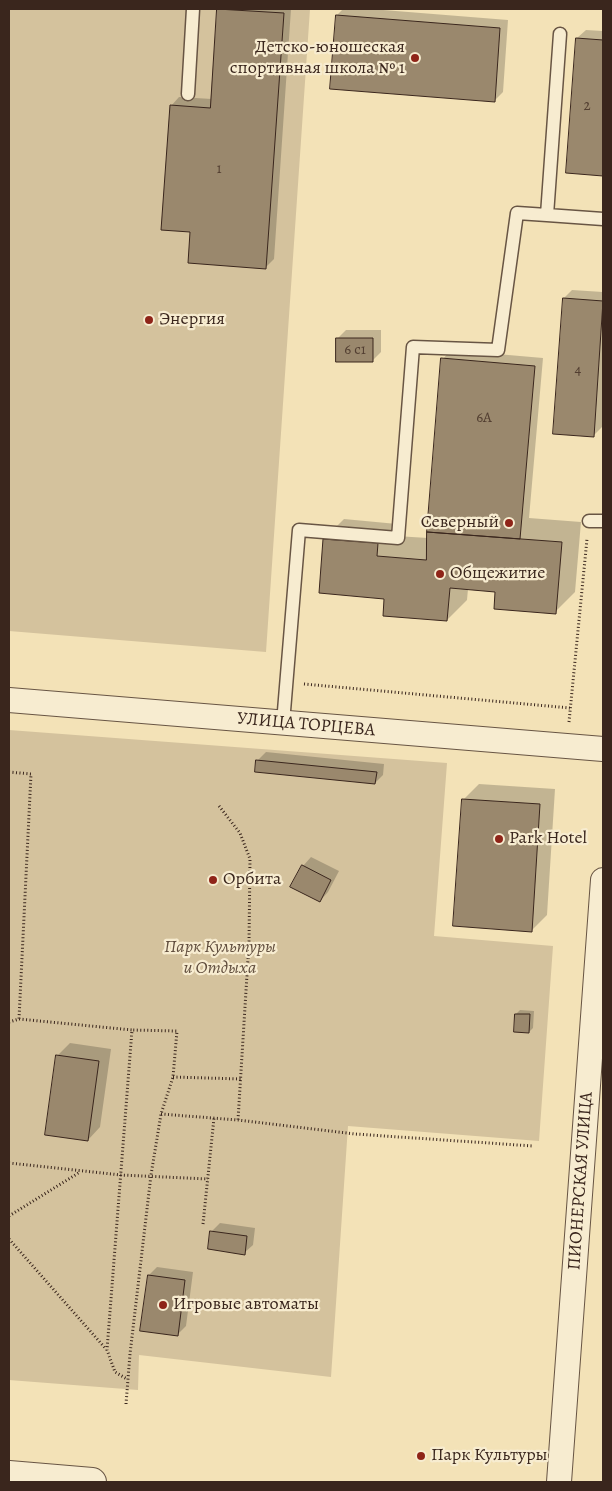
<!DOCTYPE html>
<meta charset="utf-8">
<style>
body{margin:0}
#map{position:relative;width:612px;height:1491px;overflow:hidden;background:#f3e2b7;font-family:Alegreya,serif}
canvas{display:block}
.frame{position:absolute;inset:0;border:10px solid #3a261d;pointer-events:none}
</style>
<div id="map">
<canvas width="612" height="1491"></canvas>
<div class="frame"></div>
</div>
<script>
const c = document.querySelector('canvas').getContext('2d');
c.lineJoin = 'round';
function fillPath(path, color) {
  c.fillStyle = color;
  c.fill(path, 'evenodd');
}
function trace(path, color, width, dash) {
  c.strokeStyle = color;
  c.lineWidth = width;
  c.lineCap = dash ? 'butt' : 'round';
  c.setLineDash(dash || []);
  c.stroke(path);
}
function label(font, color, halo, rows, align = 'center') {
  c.font = font + ' Alegreya,serif';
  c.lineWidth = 4.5;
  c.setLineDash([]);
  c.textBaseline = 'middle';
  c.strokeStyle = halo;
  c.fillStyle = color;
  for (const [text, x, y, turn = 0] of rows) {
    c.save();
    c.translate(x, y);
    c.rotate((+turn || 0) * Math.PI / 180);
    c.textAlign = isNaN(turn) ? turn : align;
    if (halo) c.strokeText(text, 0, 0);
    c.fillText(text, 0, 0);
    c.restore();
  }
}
fillPath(new Path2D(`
 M9,9h301l-44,643 -257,-21z
 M9,730l438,33 -13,173 119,10 -14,195 -191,-15 -17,251 -192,-22 -1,35 -129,-10z`), '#d4c29d');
fillPath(new Path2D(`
 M218,9h73l-17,250 -8,8 -75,-36 -20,-125 8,-9 33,2z
 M343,9h28l137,11 -5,72 -9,9 -157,-86z
 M586,30l17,1v144l-35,-3 9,-134z
 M572,290l31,2v116l-1,19 -9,9 -29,-138z
 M346,330h35v22l-9,9 -34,-23z
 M451,350l92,8 -14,160 52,4 -6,70 -20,20 -58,-21 -29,-2 -1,11 -20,20 -62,-22 -61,-59 20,-20 53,5 -1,12 32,2 15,-179z
 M266,752l118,12 -1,11 -8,8 -117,-23z
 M479,784l76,5 -8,126 -16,16 -68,-131z
 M311,857l28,14 -11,21 -8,9 -17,-35z
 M520,1010l14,1 -1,17 -4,4 -13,-18z
 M70,1043l41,6 -11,78 -12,13 -31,-84z
 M220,1223l35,5 -2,17 -9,8 -33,-21z
 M157,1267l36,5 -7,54 -8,8 -29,-59z`), '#0003');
const building = new Path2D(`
 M217,9l67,4 -18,256 -78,-6 2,-31 -29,-2 9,-125 40,3z
 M336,15l164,13 -5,74 -165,-13z
 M576,38l27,2v136l-37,-3z
 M563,298l40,3 -9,136 -41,-3z
 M336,338h37v24h-37z
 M441,358l94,8 -15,173 -93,-7z
 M427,532l135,10 -6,72 -62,-5 1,-17 -45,-4 -3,33 -64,-5 1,-17 -65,-6 4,-54 55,4 -1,13 49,4z
 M256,760l121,12 -2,12 -120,-12z
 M462,799l78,5 -8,128 -79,-6z
 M302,865l29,15 -11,22 -30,-15z
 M515,1014h15l-1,19 -15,-1z
 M56,1055l43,6 -11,80 -43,-6z
 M210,1231l37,5 -2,19 -37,-6z
 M148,1275l37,5 -7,56 -38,-5z`);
fillPath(building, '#9a886d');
trace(building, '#3a261d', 1);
const service = new Path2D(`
 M188,94l5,-85
 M547,215l56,4
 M589,521h14
 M283,723l16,-193 99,8 15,-191 85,3 19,-137 30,2 13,-181`);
const minor = new Path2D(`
 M9,700l594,49
 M559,1482l44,-602`);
const tertiary = new Path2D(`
 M9,1475l83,7`);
trace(service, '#685544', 15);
trace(minor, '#685544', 26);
trace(tertiary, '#685544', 30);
trace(new Path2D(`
 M304,684l266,24
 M569,722l18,-183
 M9,772l22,2 -12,245
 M219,806l21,27 10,26 -1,83 -11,178
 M9,1022l10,-3 113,11 -25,320 8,22 12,7
 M173,1077l68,2
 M161,1114l77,6 117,14 178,12
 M9,1163l112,12 87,4
 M9,1216l71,-44
 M203,1224l11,-106
 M9,1239l97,110
 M126,1404l4,-50 21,-179 10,-61 12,-37 4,-46 -45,-1`), '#3a261d', 3, [1, 2.5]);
trace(service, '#f7ecd0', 12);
trace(minor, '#f7ecd0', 24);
trace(tertiary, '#f7ecd0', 28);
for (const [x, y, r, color] of [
 [415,58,5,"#8f2418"],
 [149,320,5,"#8f2418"],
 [509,523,5,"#8f2418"],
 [440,574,5,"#8f2418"],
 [499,839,5,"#8f2418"],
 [213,880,5,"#8f2418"],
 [163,1305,5,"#8f2418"],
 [421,1456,5,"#8f2418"]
]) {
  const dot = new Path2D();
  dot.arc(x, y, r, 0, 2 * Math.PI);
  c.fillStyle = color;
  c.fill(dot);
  trace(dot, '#f7ecd0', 2);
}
label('15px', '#523e31', null, [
 ["2",587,106],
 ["1",219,169],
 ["6 с1",355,350],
 ["4",578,370],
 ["6А",484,418]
]);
label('18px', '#3a261d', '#f7ecd0', [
 ["Детско-юношеская",405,48,"right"],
 ["спортивная школа № 1",405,69,"right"],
 ["Энергия",159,320],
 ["Северный",499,523,"right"],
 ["Общежитие",450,574],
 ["Park Hotel",509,839],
 ["Орбита",223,880],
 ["Игровые автоматы",173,1305],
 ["Парк Культуры",431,1456]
], 'left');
label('18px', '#3a261d', '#f7ecd0', [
 ["УЛИЦА ТОРЦЕВА",306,725,5],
 ["ПИОНЕРСКАЯ УЛИЦА",581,1181,-86]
]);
label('italic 18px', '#604d3d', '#f7ecd0', [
 ["Парк Культуры",220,948],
 ["и Отдыха",220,969]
]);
</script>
